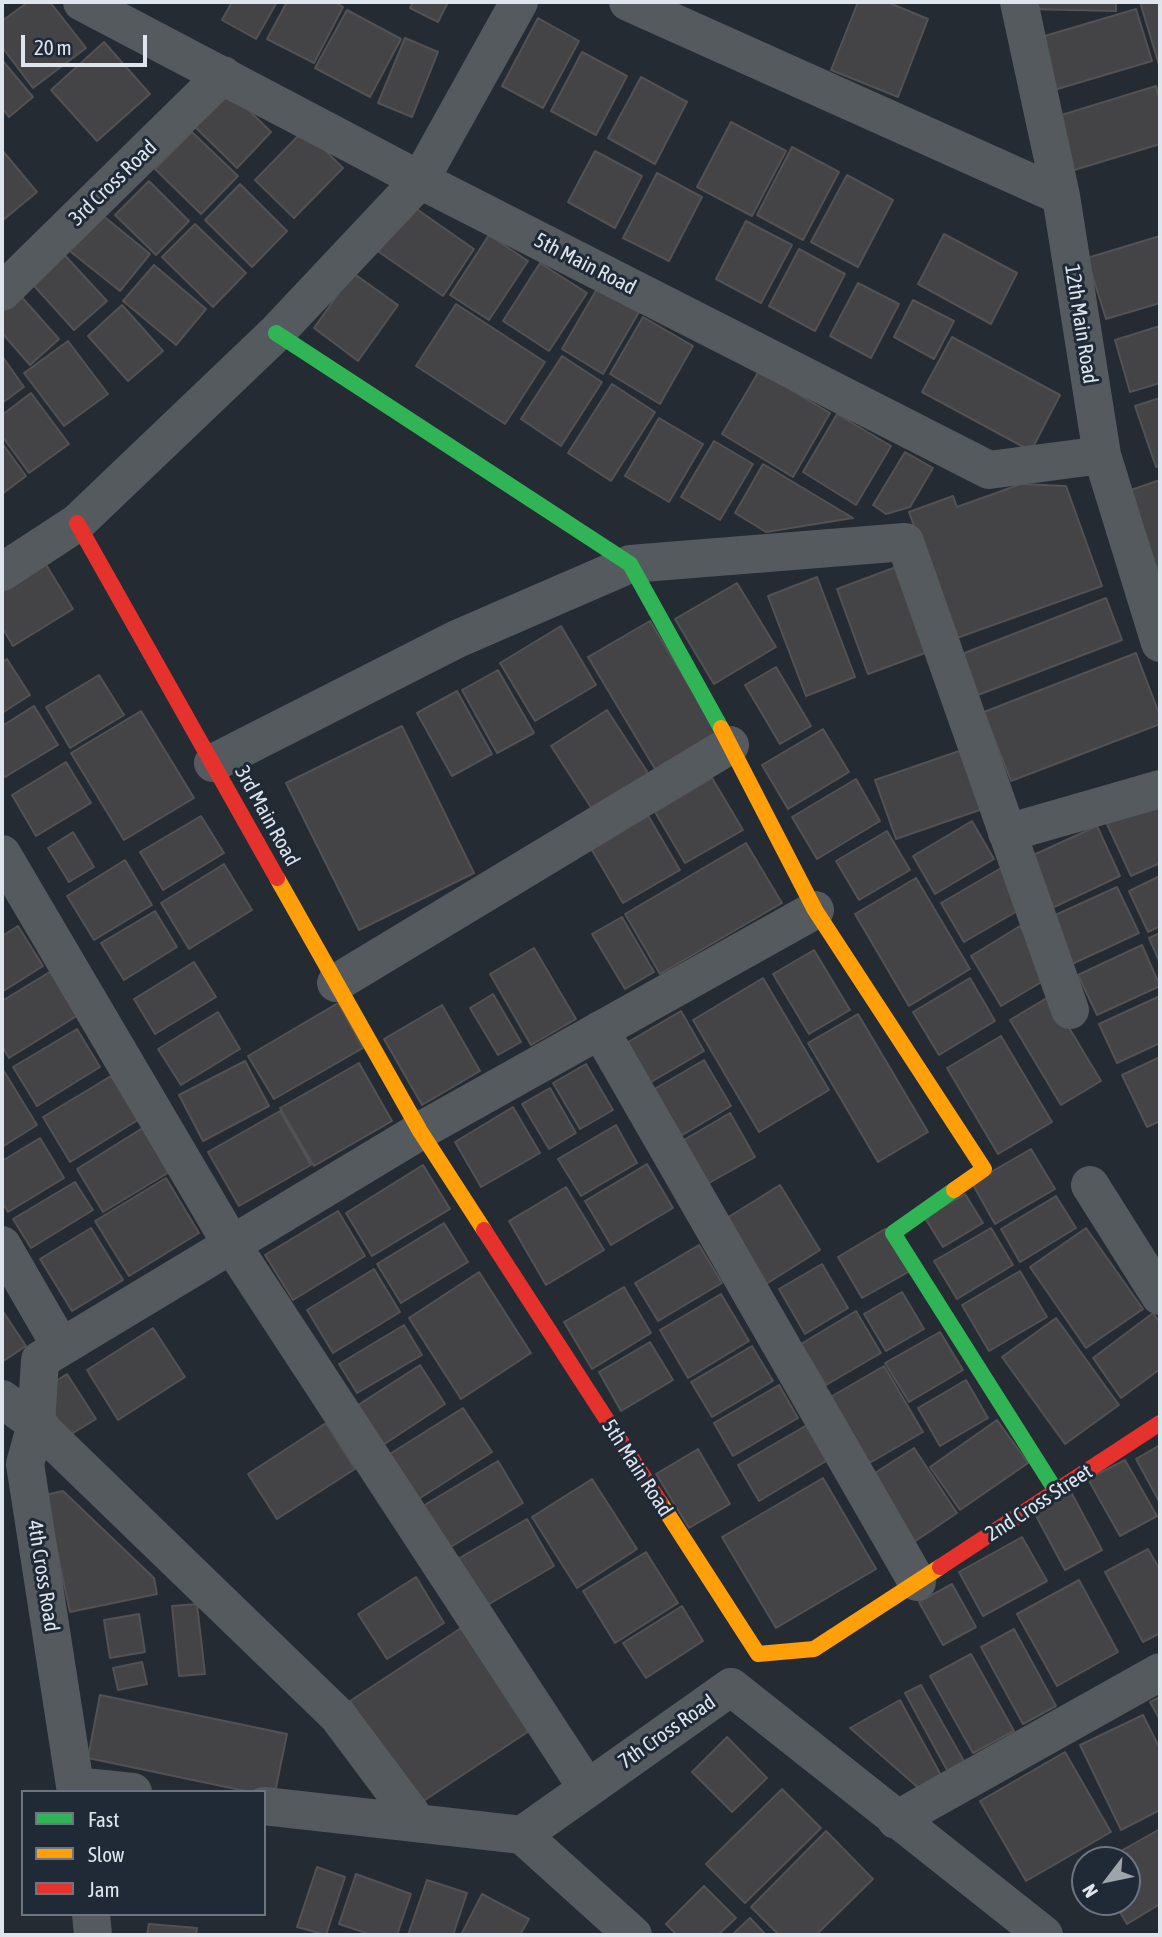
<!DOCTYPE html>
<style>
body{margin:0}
#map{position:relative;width:1162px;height:1937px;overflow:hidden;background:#252b32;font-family:"Asap Condensed",sans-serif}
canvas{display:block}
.frame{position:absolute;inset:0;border:4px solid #dee5ed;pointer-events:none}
.legend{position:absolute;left:21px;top:1790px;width:245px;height:126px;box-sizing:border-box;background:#202a37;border:2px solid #6c7580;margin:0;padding:9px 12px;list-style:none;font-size:21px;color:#dee5ed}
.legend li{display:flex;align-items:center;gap:14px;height:35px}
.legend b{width:35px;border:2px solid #6c7580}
.north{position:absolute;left:1071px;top:1846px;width:70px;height:70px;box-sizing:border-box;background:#202a37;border:2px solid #6c7580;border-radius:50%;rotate:238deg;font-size:19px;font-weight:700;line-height:28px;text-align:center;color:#dee5ed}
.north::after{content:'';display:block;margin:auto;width:24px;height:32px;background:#9da4ac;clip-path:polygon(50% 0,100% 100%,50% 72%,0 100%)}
.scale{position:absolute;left:21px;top:35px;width:126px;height:32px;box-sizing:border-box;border:4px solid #dee5ed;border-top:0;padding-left:9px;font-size:21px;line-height:24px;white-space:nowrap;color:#dee5ed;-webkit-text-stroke:5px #202a37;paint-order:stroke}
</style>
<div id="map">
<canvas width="1162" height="1937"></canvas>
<div class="frame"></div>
<ul class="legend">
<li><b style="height:9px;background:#30b455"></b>Fast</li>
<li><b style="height:9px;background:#ff9f0a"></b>Slow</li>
<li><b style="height:9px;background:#e5322d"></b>Jam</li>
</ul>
<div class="north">N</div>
<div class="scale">20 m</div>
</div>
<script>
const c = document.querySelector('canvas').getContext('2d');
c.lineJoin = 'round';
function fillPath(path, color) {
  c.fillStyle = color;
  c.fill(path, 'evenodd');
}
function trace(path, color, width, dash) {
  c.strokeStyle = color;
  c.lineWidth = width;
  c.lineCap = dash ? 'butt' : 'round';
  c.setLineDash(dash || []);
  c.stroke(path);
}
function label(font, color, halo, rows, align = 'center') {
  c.font = font + ' "Asap Condensed",sans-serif';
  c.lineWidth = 6;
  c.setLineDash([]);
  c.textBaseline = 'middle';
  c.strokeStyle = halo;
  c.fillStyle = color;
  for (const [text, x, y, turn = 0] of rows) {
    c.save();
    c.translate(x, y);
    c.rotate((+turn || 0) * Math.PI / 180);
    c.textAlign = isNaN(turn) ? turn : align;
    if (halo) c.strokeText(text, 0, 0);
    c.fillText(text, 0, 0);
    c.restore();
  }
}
const building = new Path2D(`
 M28,2h22l36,46 -53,40 -31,-41v-26z
 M232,2h45l-21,37 -34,-19z
 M287,2h48l8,5 -29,56 -47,-24z
 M413,2h35l-10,20 -28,-14z
 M858,2h29l41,17 -30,78 -67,-27z
 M1028,2h88v9l-88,-2z
 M1140,2h20v66z
 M1136,9l16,52 -98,29 -16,-52z
 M347,10l54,29 -31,58 -55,-29z
 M538,18l41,23 -36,67 -41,-22z
 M405,38l33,14 -26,65 -34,-14z
 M104,42l46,52 -53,47 -46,-51z
 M582,52l45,24 -31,59 -45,-24z
 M2,60l31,37 -24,20 -7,-9z
 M641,77l46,25 -32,62 -47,-26z
 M1156,86l4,15v43l-89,27 -16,-54z
 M229,91l42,41 -34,36 -42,-41z
 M731,122l55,29 -34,65 -55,-29z
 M304,130l39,38 -49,50 -39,-38z
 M192,132l46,44 -37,38 -46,-45z
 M792,147l47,25 -36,68 -46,-25z
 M2,150l35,42 -34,28 -1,-1z
 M595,151l47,25 -27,52 -47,-26z
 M657,173l45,24 -33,64 -46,-23z
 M847,175l46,25 -35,67 -47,-25z
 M149,181l40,40 -33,34 -41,-40z
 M240,184l47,47 -35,36 -47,-47z
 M408,203l66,46 -31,47 -67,-46z
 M96,210l54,44 -30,37 -54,-43z
 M746,221l46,24 -31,58 -45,-24z
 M195,224l51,49 -33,34 -51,-50z
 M944,234l73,39 -26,51 -73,-40z
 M489,235l39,26 -39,59 -39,-25z
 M1160,236v67l-54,16 -19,-61z
 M59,249l48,52 -33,29 -47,-52z
 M799,249l46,25 -30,57 -46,-25z
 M540,263l47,30 -38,58 -46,-30z
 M154,265l52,44 -30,36 -53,-44z
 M353,273l45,32 -40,56 -44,-33z
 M858,283l41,21 -28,54 -41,-22z
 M598,287l41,25 -36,62 -41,-25z
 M19,294l40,45 -29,26 -28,-32v-23z
 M913,300l41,21 -20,38 -40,-22z
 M456,304l89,58 -40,62 -89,-58z
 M122,305l41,46 -35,30 -40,-45z
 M643,317l50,29 -33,58 -50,-30z
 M1160,326v57l-30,9 -15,-52z
 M952,337l108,58 -29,56 -109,-59z
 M68,341l40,53 -44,32 -40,-53z
 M2,356l22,31 -22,16z
 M562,356l40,26 -41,64 -40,-27z
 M759,371l71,42 -37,64 -71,-43z
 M612,384l43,28 -44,69 -43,-28z
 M31,393l38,51 -40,29 -27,-37v-21z
 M1160,398v68l-4,1 -21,-61z
 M837,414l54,32 -35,59 -53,-33z
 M659,418l44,26 -34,58 -44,-26z
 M714,441l39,23 -33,56 -39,-23z
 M2,443l24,33 -24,18z
 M905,452l28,16 -23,39 -24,7 -13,-9z
 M763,464l90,54 -87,14 -31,-19z
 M1160,480v98l-29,-88z
 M1021,484l45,2 36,100 -148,53 -45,-127 44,-16 4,11z
 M45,563l28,46 -60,37 -11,-19v-37z
 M896,567l32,85 -60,22 -31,-85z
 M817,577l38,100 -49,19 -38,-100z
 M737,583l39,64 -62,37 -39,-65z
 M1106,598l16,42 -144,55 -16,-41z
 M650,621l70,116 -62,37 -70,-117z
 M561,626l35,59 -61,36 -35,-58z
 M1136,653l24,63v8l-149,57 -27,-69z
 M7,659l23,36 -28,18v-51z
 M776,667l35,59 -31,18 -35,-59z
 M498,670l36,63 -37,20 -35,-63z
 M99,675l25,40 -54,33 -24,-41z
 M457,691l35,63 -40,22 -35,-63z
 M34,706l24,39 -53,32 -3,-5v-46z
 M607,710l43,66 -56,36 -43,-66z
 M141,711l53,87 -70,42 -53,-87z
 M402,726l72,147 -115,57 -73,-147z
 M823,729l26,43 -61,37 -26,-44z
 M968,748l20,59 -92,32 -21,-59z
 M66,762l25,41 -55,33 -24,-41z
 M712,778l31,52 -58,33 -30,-51z
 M856,779l24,42 -63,38 -25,-42z
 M1160,797v66l-29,13 -25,-54z
 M646,812l34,58 -57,33 -34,-58z
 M201,816l23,37 -61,37 -23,-38z
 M972,821l22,38 -59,35 -22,-38z
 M1097,826l23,50 -68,32 -23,-51z
 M887,831l23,39 -51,30 -23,-39z
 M73,832l21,35 -25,15 -21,-34z
 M746,843l36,60 -122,71 -35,-60z
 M125,860l27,45 -58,35 -27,-44z
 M224,864l28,46 -63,39 -28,-46z
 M1003,867l23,39 -62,36 -23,-39z
 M1160,876v50l-12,6 -19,-41z
 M916,878l54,91 -61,37 -54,-92z
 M1117,887l22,46 -67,31 -21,-47z
 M155,911l22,36 -53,33 -23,-37z
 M622,917l32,55 -29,17 -33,-55z
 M18,926l25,40 -41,26v-56z
 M1020,926l30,51 -49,29 -30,-50z
 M1160,933v30l-11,-25z
 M1142,945l18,41 -63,29 -19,-40z
 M534,948l42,71 -45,26 -41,-71z
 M814,950l36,60 -41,24 -36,-60z
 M194,962l22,35 -61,37 -21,-35z
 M53,970l27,44 -71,44 -7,-12v-45z
 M763,978l66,112 -70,42 -66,-112z
 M970,978l25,43 -56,34 -26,-43z
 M493,994l28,48 -23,13 -28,-47z
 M1050,996l51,85 -40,24 -51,-85z
 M1160,996v47l-43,20 -18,-39z
 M338,1003l25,45 -89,51 -26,-43z
 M442,1005l38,66 -58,34 -38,-66z
 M681,1011l23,40 -63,37 -23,-40z
 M218,1012l22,37 -59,36 -23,-36z
 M858,1014l70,118 -50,30 -70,-119z
 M77,1029l23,38 -63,39 -24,-39z
 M1001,1036l51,86 -54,32 -51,-86z
 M1160,1057v64l-13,6 -25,-52z
 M704,1060l27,46 -52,31 -28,-46z
 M245,1061l24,45 -66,35 -24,-46z
 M359,1063l33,58 -78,45 -34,-58z
 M586,1064l27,46 -33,19 -27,-46z
 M2,1068l35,57 -35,22z
 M111,1076l27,44 -68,42 -27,-45z
 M550,1088l26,45 -27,16 -27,-45z
 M513,1107l27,46 -59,34 -26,-45z
 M280,1111l31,54 -72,41 -31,-54z
 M730,1113l25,44 -53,30 -25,-43z
 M149,1124l27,44 -73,44 -26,-43z
 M616,1125l21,38 -56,33 -23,-37z
 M40,1138l24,40 -56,34 -6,-10v-41z
 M1031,1149l24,40 -60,35 -23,-41z
 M647,1164l26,44 -62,37 -26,-44z
 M423,1165l27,44 -78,47 -26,-43z
 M166,1178l33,55 -70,43 -34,-55z
 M75,1182l18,28 -62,38 -18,-29z
 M780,1185l40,65 -57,36 -41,-65z
 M566,1187l38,63 -58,35 -37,-64z
 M965,1194l18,29 -40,24 -18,-29z
 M1056,1196l20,32 -56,34 -19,-33z
 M338,1211l27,45 -72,44 -28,-45z
 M444,1223l24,39 -67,41 -24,-39z
 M91,1228l32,52 -51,31 -32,-52z
 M991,1228l22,37 -56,34 -23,-38z
 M1086,1228l57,81 -57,39 -56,-81z
 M885,1229l25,42 -48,27 -24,-41z
 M699,1245l23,38 -64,38 -23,-38z
 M822,1264l26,44 -43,26 -26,-45z
 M374,1269l26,43 -67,41 -26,-43z
 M1020,1271l27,46 -58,34 -27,-46z
 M479,1272l52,81 -70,46 -52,-81z
 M624,1287l27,46 -59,36 -28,-47z
 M902,1292l22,37 -38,22 -22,-37z
 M721,1294l28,47 -61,37 -28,-48z
 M2,1310l24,36 -24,16z
 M856,1311l25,42 -55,32 -25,-41z
 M1153,1313l7,10v46l-39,29 -28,-40z
 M1056,1318l63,87 -54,39 -63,-87z
 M404,1325l18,30 -65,38 -18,-29z
 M153,1328l32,49 -67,43 -31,-50z
 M940,1332l23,38 -54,32 -24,-39z
 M650,1342l23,38 -52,31 -22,-39z
 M752,1346l21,35 -61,36 -21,-35z
 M420,1365l25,39 -68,45 -25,-40z
 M884,1366l39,66 -57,33 -39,-66z
 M67,1374l29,45 -28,17 -28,-45z
 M966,1380l22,38 -48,28 -22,-38z
 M779,1385l19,33 -65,38 -19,-33z
 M463,1408l29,44 -78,50 -29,-45z
 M997,1420l31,43 -68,47 -30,-43z
 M326,1423l29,46 -78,50 -29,-45z
 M807,1425l21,35 -69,41 -21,-36z
 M1160,1445v58l-24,-44z
 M914,1448l43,65 -46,31 -44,-66z
 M698,1449l32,55 -41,24 -33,-54z
 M1125,1460l32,56 -37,20 -32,-57z
 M498,1461l25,42 -79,48 -26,-42z
 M823,1478l53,91 -100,59 -54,-91z
 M592,1479l45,70 -60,39 -45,-71z
 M63,1491l91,87 3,16 -87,18 -25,-117z
 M1071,1492l31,58 -37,20 -31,-58z
 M527,1519l27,47 -70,41 -28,-47z
 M1022,1537l25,44 -64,35 -24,-44z
 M1148,1549l12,21v63l-17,9 -38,-70z
 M646,1552l32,51 -63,40 -32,-52z
 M416,1577l28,46 -57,36 -29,-45z
 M1079,1580l39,72 -61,34 -40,-72z
 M952,1584l24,43 -33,18 -24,-43z
 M197,1604l8,70 -26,2 -7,-70z
 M682,1606l21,35 -57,37 -23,-35z
 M139,1614l6,38 -35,6 -6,-38z
 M461,1628l68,103 -110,73 -69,-103z
 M1014,1629l42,77 -33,18 -42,-77z
 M971,1654l43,77 -41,22 -43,-77z
 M142,1662l5,22 -29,6 -5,-22z
 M921,1685l44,78 -17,9 -43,-79z
 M100,1695l187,39 -13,63 -10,-5h-14l-162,-34z
 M1160,1697v23l-10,-18z
 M900,1700l43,79 -21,12 -72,-63z
 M1143,1715l17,34v61l-39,20 -41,-85z
 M727,1737l40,41 -35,34 -40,-40z
 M1065,1752l46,80 -85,49 -46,-80z
 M782,1789l39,39 -76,75 -39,-39z
 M1160,1829v75l-33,20 -13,-22h13v-42h-22z
 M826,1831l47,48 -57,56h-37l-28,-28z
 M317,1867l28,10 -19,58 -29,-8z
 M356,1874l55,20 -14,41h-25l-33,-11z
 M427,1880l40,13 -14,42h-45z
 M704,1886l32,32 -18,17h-41l-11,-11z
 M482,1894l47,25 -9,16h-59z
 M750,1918l16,17h-34z
 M149,1924l48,4 -1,7h-49z`);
fillPath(building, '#444447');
trace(building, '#525153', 2);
trace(new Path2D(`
 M82,2l338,178 569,290 113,-15
 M628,2l433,194
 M1019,2l42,194 41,259 58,188
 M2,292l221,-217
 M2,572l75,-49 199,-190 144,-153 99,-178
 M213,763l244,-124 173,-75 275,-22 165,468
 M1007,833l153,-44
 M2,854l230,391 355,543
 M336,983l394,-238
 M600,1030l317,552
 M1090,1185l70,111
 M2,1245l59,102
 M2,1399l34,25 302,292 80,107
 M75,1786l58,6
 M76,1792l-51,-328 11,-40 4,-64 380,-229 395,-221
 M264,1806l258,29 209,-148 313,248
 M896,1820l264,-148
 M522,1835l111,100
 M91,1914l2,21`), '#555a5f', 38);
trace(new Path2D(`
 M276,333l354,231 91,164
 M954,1190l-61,43 163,258`), '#30b455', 16);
trace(new Path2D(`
 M721,728l94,182 169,259 -30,21
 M277,878l143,253 64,99
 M660,1502l98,152 56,-5 126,-82`), '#ff9f0a', 16);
trace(new Path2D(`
 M77,523l200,355
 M484,1230l176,272
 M940,1567l220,-144`), '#e5322d', 16);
label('21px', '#dee5ed', '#202a37', [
 ["3rd Cross Road",113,183,-44],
 ["5th Main Road",585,264,27],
 ["12th Main Road",1081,324,81],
 ["3rd Main Road",267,816,61],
 ["5th Main Road",637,1468,57],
 ["2nd Cross Street",1039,1503,-33],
 ["4th Cross Road",43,1576,81],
 ["7th Cross Road",667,1732,-35]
]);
</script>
